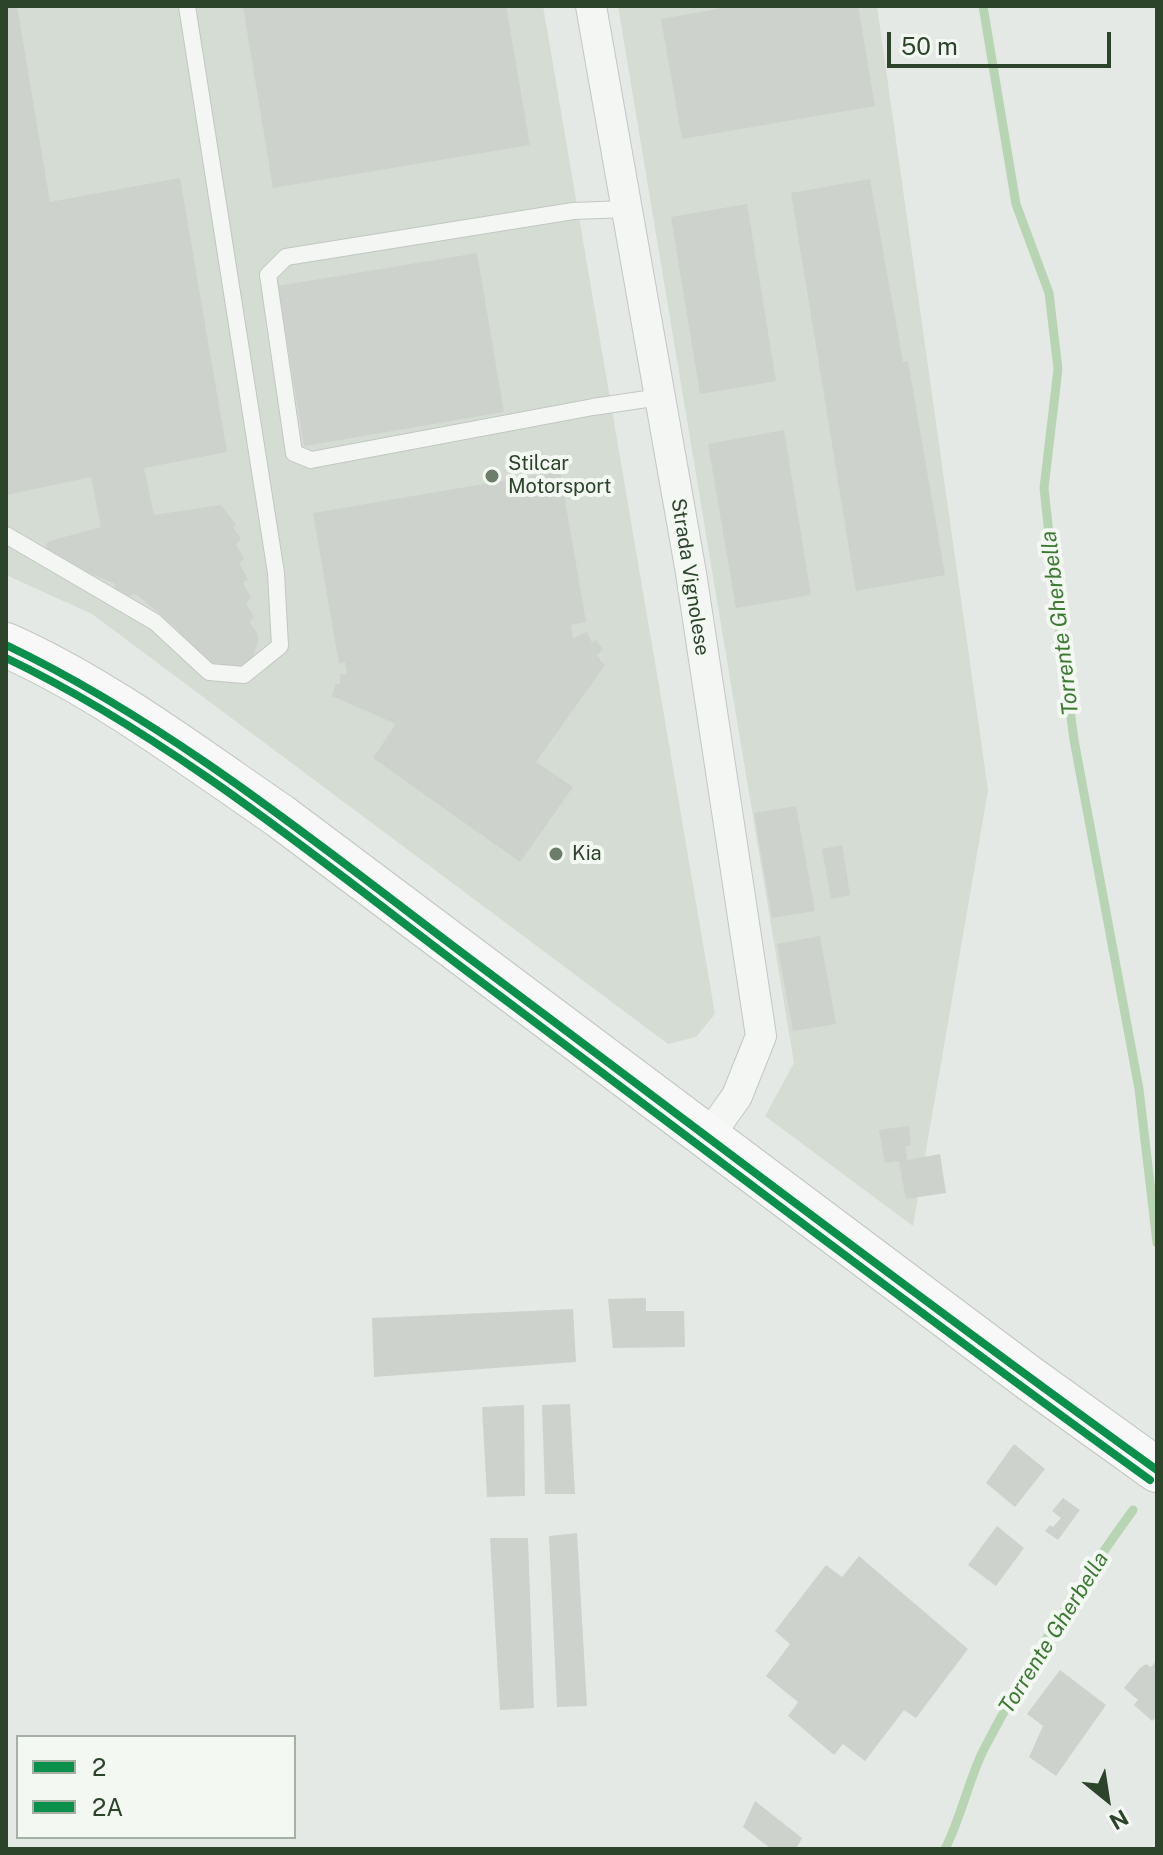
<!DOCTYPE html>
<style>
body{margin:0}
#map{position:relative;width:1163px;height:1855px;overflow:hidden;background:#e5e9e5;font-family:"Public Sans",sans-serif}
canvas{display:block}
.frame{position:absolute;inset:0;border:8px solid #2b442a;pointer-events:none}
.legend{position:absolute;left:16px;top:1735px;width:280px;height:104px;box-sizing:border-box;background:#f3f8f3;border:2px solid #a3b0a3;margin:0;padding:10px 14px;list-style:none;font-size:24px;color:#2b442a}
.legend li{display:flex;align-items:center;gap:16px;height:40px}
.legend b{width:40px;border:2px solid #a3b0a3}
.north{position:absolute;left:1067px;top:1759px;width:80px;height:80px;-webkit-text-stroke:6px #f3f8f3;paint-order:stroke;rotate:150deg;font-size:22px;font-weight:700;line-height:32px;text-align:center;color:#2b442a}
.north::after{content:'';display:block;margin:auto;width:28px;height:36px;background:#2b442a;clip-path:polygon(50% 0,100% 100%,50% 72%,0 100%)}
.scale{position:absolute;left:887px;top:32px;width:224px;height:36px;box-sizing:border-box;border:4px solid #2b442a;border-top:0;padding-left:10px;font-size:24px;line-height:28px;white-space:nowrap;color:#2b442a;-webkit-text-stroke:6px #f3f8f3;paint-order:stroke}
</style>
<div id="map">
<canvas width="1163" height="1855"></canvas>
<div class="frame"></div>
<ul class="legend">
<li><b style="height:10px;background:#0a904b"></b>2</li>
<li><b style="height:10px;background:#0a904b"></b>2A</li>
</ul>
<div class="north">N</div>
<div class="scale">50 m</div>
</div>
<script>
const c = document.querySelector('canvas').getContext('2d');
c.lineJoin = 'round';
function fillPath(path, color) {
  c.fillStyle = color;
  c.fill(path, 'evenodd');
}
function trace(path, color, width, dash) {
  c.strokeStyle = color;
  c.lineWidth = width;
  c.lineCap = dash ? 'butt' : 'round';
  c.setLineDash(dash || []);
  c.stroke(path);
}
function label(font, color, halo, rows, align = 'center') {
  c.font = font + ' "Public Sans",sans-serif';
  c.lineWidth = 8;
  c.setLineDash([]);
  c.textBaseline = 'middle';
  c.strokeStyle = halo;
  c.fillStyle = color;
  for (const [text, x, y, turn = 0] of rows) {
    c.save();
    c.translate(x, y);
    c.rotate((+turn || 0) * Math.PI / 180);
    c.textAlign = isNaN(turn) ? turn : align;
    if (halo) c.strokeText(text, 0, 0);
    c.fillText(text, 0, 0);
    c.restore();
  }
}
fillPath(new Path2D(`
 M6,6h537l172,1008 -19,23 -28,7 -576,-430 -86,-39z
 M618,6h259l111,784 -75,436 -148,-110 29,-53z`), '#d4dcd3');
trace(new Path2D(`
 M983,6l33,198 33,89 9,76 -14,119 15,137 15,115 65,349 18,154
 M945,1849c16,-31 23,-67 38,-98 44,-85 94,-164 150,-241`), '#b8d5b3', 9);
fillPath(new Path2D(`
 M6,6h11l33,196 130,-24 47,274 -83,16 10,47 67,-10 15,20 -3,2 8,12 -5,5 8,15 -5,4 9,16 -5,4 8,15 -5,5 8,14 -5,5 8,11 1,8 -5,17 -9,9 -33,-3 -38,-39 -31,-26 -7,-5 -10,3 -9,-6 -2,-8 -62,-24 -6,-6v-9l4,-3 51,-14 -10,-50 -85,18z
 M243,6h263l24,139 -257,43z
 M734,6h124l17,100 -193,33 -21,-120z
 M870,179l33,183 5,-1 37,214 -89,16 -65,-398z
 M747,204l29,177 -76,13 -29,-177z
 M477,253l27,159 -200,34 -26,-160z
 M784,430l27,165 -75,13 -28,-164z
 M560,471l26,151 -15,3 2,13 14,-6 5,11 4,-3 7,10 -7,5 9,10 -69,97 37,25 -53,75 -147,-104 23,-34 -64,-28 3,-12h5v-10h7l-2,-12 -6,2 -26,-151z
 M796,806l19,105 -43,7 -18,-105z
 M842,845l8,50 -19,4 -9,-50z
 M820,936l16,88 -43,7 -16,-87z
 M909,1126l2,19 -6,2 2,13 33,-6 6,39 -40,6 -7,-38 -14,2 -6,-33z
 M646,1298v13h38l1,36 -72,1 -5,-49z
 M573,1309l3,53 -202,15 -2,-59z
 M570,1404l5,90h-30l-3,-89z
 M524,1405l1,91 -38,1 -5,-90z
 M1014,1444l31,25 -30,38 -29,-24z
 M1063,1498l17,12 -22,30 -13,-9 5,-6 3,2 8,-9 -9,-7z
 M997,1526l27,22 -28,38 -28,-21z
 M577,1533l10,173 -30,1 -8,-171z
 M490,1538h38l6,170 -34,2z
 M859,1556l109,93 -52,69 -12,-8 -39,51 -22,-17 -9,11 -46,-39 10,-14 -32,-26 24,-32 -15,-13 51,-66 16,12z
 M1157,1660v57l-5,4 -18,-16 4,-5 -14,-12 16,-20 6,-4 5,3z
 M1060,1670l46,35 -50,71 -27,-19 14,-31 -16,-12z
 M755,1801l47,37 -6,11h-25l-28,-22z`), '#cdd2cd');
const lane = new Path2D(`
 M627,209l-54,2 -287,46 -18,18 26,178 17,7 282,-53 67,-10
 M6,535l149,87 54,50 35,3 36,-29 -4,-73 -89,-567`);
const street = new Path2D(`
 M591,6l100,567 70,463 -24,60 -29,41`);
const primary = new Path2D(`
 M6,645c95,42 188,112 274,171l749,562 128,92`);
trace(lane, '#c3c7c3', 18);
trace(street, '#c3c7c3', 32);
trace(primary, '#c2c7c0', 46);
trace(lane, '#f4f6f4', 16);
trace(street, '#f4f6f4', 30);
trace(primary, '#f7f8f7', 44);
trace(new Path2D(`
 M6,645c171,82 320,206 471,319 226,169 451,341 680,506`), '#0a904b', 8);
trace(new Path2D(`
 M6,658c165,79 316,204 462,314 227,170 452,342 682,508`), '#0a904b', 8);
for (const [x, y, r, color] of [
 [492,476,8,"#6c7e6b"],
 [556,854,8,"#6c7e6b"]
]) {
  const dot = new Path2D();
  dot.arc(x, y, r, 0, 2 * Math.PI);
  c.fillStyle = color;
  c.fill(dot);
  trace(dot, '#f3f8f3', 3);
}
label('20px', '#2b442a', '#f3f8f3', [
 ["Stilcar",508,464],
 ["Motorsport",508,487],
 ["Kia",572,854]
], 'left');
label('20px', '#2b442a', '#f3f8f3', [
 ["Strada Vignolese",690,577,81]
]);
label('italic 22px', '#3c7a32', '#f3f8f3', [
 ["Torrente Gherbella",1060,623,-97],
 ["Torrente Gherbella",1054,1633,-58]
]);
</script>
